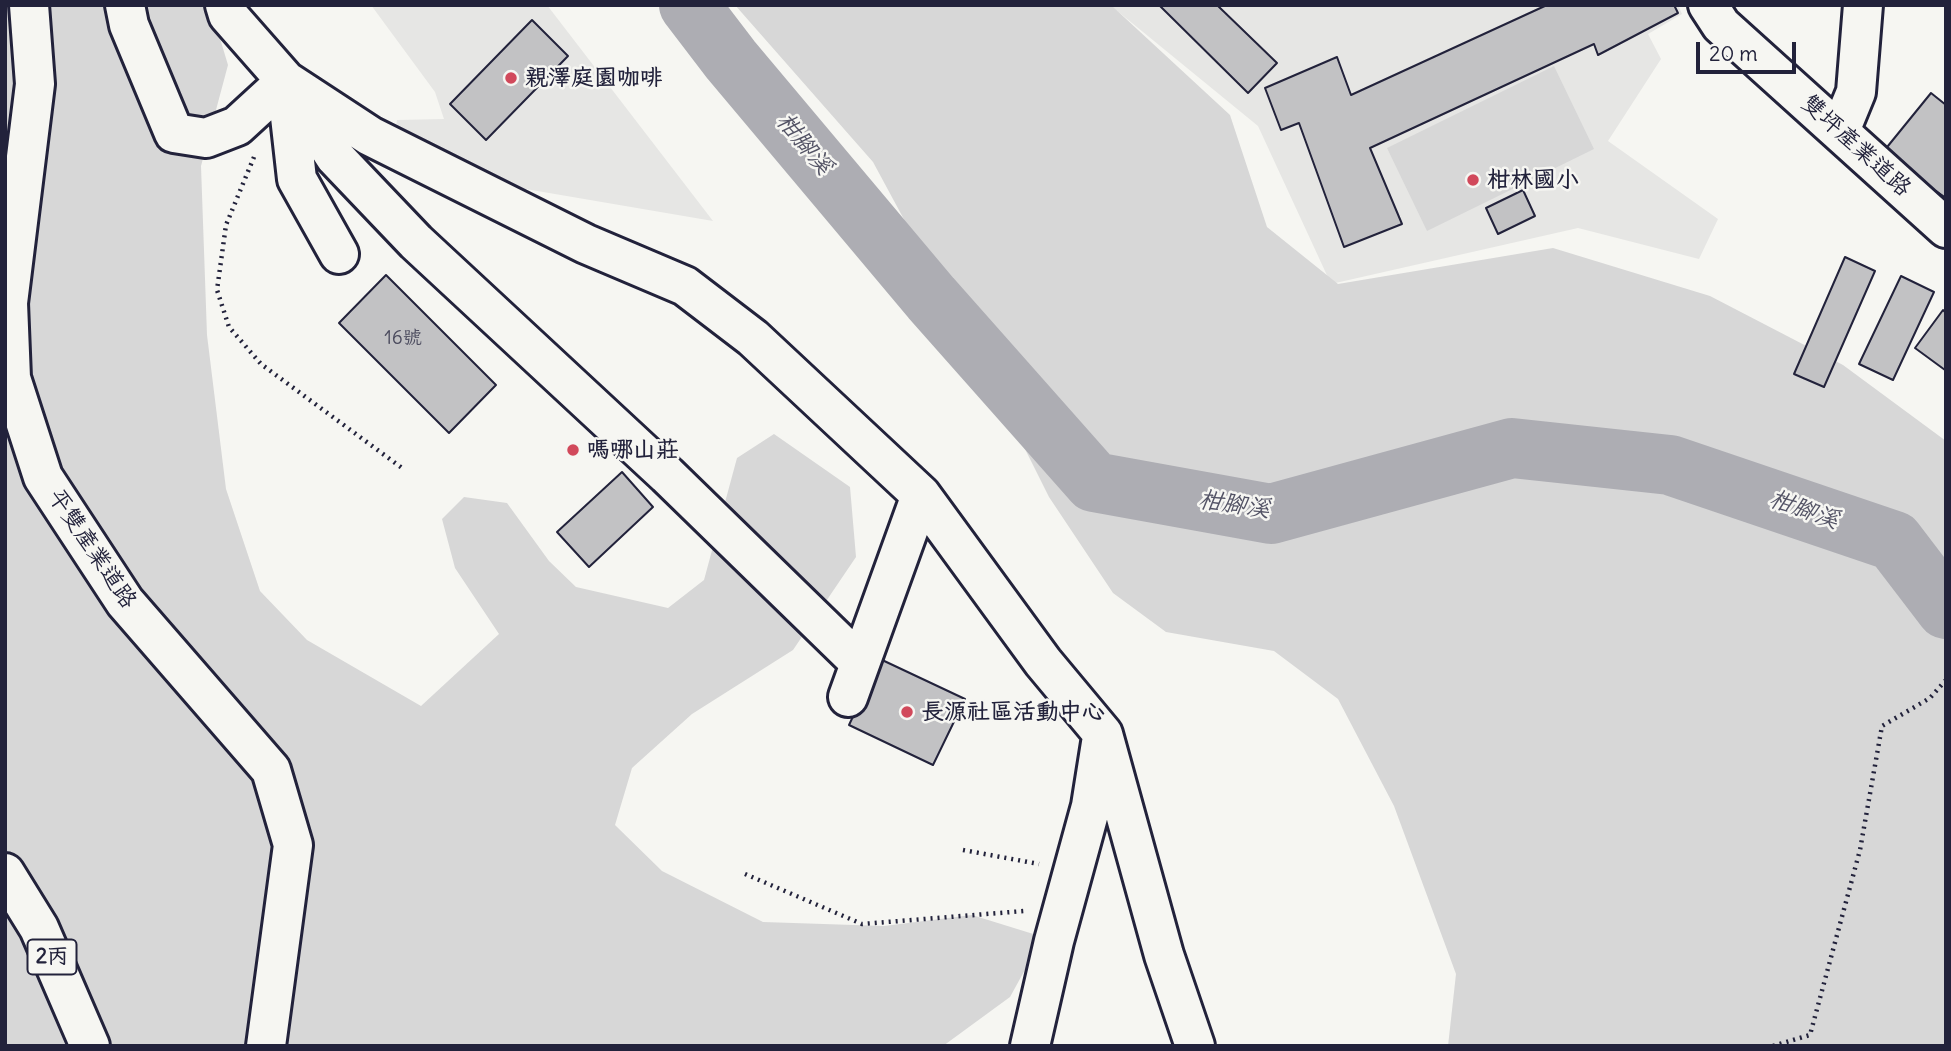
<!DOCTYPE html>
<meta charset="utf-8">
<style>
body{margin:0}
#map{position:relative;width:1951px;height:1051px;overflow:hidden;background:#f6f6f2;font-family:Delius,sans-serif}
canvas{display:block}
.frame{position:absolute;inset:0;border:7px solid #22223b;pointer-events:none}
.scale{position:absolute;left:1696px;top:42px;width:100px;height:32px;box-sizing:border-box;border:4px solid #22223b;border-top:0;padding-left:9px;font-size:21px;line-height:24px;white-space:nowrap;color:#22223b;-webkit-text-stroke:5px #f6f6f2;paint-order:stroke}
</style>
<div id="map">
<canvas width="1951" height="1051"></canvas>
<div class="frame"></div>
<div class="scale">20 m</div>
</div>
<script>
const c = document.querySelector('canvas').getContext('2d');
c.lineJoin = 'round';
function fillPath(path, color) {
  c.fillStyle = color;
  c.fill(path, 'evenodd');
}
function trace(path, color, width, dash) {
  c.strokeStyle = color;
  c.lineWidth = width;
  c.lineCap = dash ? 'butt' : 'round';
  c.setLineDash(dash || []);
  c.stroke(path);
}
function label(font, color, halo, rows, align = 'center') {
  c.font = font + ' Delius,"LXGW WenKai TC",sans-serif';
  c.lineWidth = 5;
  c.setLineDash([]);
  c.textBaseline = 'middle';
  c.strokeStyle = halo;
  c.fillStyle = color;
  for (const [text, x, y, turn = 0] of rows) {
    c.save();
    c.translate(x, y);
    c.rotate((+turn || 0) * Math.PI / 180);
    c.textAlign = isNaN(turn) ? turn : align;
    if (halo) c.strokeText(text, 0, 0);
    c.fillText(text, 0, 0);
    c.restore();
  }
}
fillPath(new Path2D(`
 M371,5h176l166,216 -322,-55 6,-46 47,-1 -9,-27z
 M1110,5h568l4,9 -34,20 13,25 -53,82 110,78 -19,40 -121,-31 -247,56 -73,-158z`), '#e6e6e4');
fillPath(new Path2D(`
 M5,5h205l18,60 -27,101 6,169 19,154 34,102 47,49 114,66 78,-72 -44,-66 -13,-49 22,-22 43,6 42,58 27,26 92,21 36,-28 33,-122 37,-24 76,53 6,70 -63,93 -101,64 -60,54 -17,57 47,46 101,51 121,4 88,-11 71,22 -33,60 -67,49h-938z
 M735,5h376l119,110 37,112 71,57 215,-36 157,48 133,69 103,76v605h-498l8,-72 -62,-168 -56,-107 -64,-48 -108,-19 -53,-39 -64,-96 -61,-122 -115,-213z
 M1554,66l40,83 -167,82 -40,-83z`), '#d7d7d7');
trace(new Path2D(`
 M689,5l42,55 200,238 163,184 177,32 241,-66 158,17 224,76 52,68`), '#adadb3', 60);
const building = new Path2D(`
 M1159,5h58l60,58 -29,30z
 M1547,5h127l4,8 -80,42 -4,-11 -224,104 32,76 -58,23 -45,-124 -18,7 -16,-42 72,-31 14,38z
 M532,20l36,36 -82,84 -36,-36z
 M1931,93l15,12v93l-10,-7 -17,-1 -40,-33z
 M1523,190l12,26 -37,18 -12,-26z
 M1845,257l30,14 -51,116 -30,-13z
 M386,275l110,110 -47,48 -110,-110z
 M1901,276l33,16 -41,88 -34,-16z
 M1943,310l3,3 -1,57 -30,-22z
 M622,472l31,35 -64,60 -32,-35z
 M880,659l85,40 -32,66 -84,-40z`);
fillPath(building, '#c2c2c4');
trace(building, '#22223b', 2);
const minor = new Path2D(`
 M29,5l6,79 -27,219 3,75 32,99 82,125 146,168 22,75 -27,201
 M125,5l4,20 45,108 32,5 31,-12 49,-45 -58,-66 -3,-10
 M1708,5l13,20 225,203
 M286,81l84,55 216,108 99,42 68,52 168,157 122,167 60,72 61,221 31,91
 M287,90l10,89 42,75
 M292,91l43,66 81,85 251,233 193,188
 M1840,131l16,-39 7,-87
 M848,697l73,-202
 M1030,1046l24,-105 37,-135 10,-63`);
const major = new Path2D(`
 M5,873l34,55 51,118`);
trace(minor, '#22223b', 44);
trace(major, '#22223b', 44);
trace(new Path2D(`
 M254,157l-28,68 -9,65 12,37 32,37 141,104
 M963,850l76,14
 M745,874l117,50 162,-13
 M1773,1046l37,-11 50,-185 22,-124 48,-28 16,-18`), '#22223b', 4.5, [2, 5]);
trace(minor, '#f6f6f2', 38);
trace(major, '#f6f6f2', 38);
for (const [x, y, r, color] of [
 [511,78,7,"#d1495b"],
 [1473,180,7,"#d1495b"],
 [573,450,7,"#d1495b"],
 [907,712,7,"#d1495b"]
]) {
  const dot = new Path2D();
  dot.arc(x, y, r, 0, 2 * Math.PI);
  c.fillStyle = color;
  c.fill(dot);
  trace(dot, '#f6f6f2', 2.5);
}
label('19px', '#4a4a5d', null, [
 ["16號",403,339]
]);
for (const [x, y, w] of [
 [52,957,49]
]) {
  const box = new Path2D();
  box.roundRect(x - w / 2, y - 17.5, w, 35, 5);
  c.fillStyle = '#f6f6f2';
  c.fill(box);
  trace(box, '#22223b', 2);
}
label('bold 21px', '#22223b', null, [
 ["2丙",52,957]
]);
label('bold 23px', '#22223b', '#f6f6f2', [
 ["親澤庭園咖啡",525,78],
 ["柑林國小",1487,180],
 ["嗎哪山莊",587,450],
 ["長源社區活動中心",921,712]
], 'left');
label('23px', '#22223b', '#f6f6f2', [
 ["雙坪產業道路",1856,146,42],
 ["平雙產業道路",92,549,56]
]);
label('italic 24px', '#535365', '#f6f6f2', [
 ["柑腳溪",804,144,50],
 ["柑腳溪",1234,505,8],
 ["柑腳溪",1804,510,19]
]);
</script>
